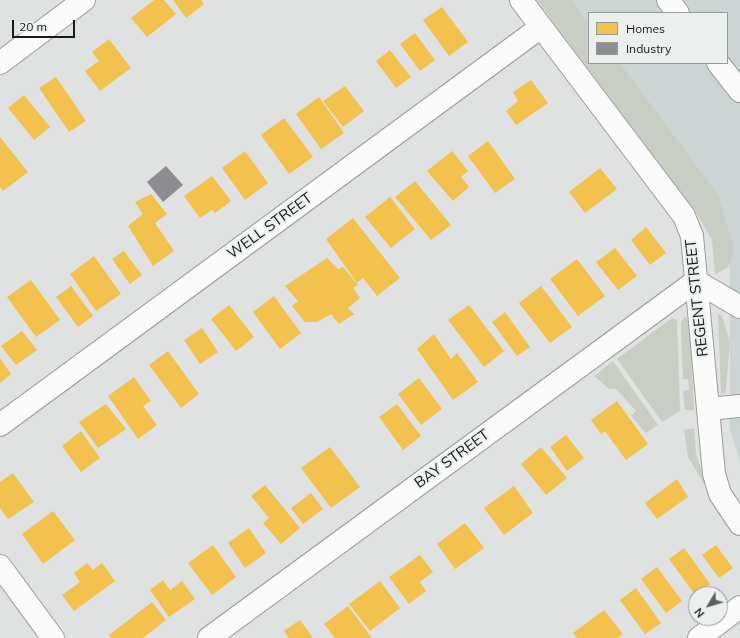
<!DOCTYPE html>
<style>
body{margin:0}
#map{position:relative;width:740px;height:638px;overflow:hidden;background:#dfe2e1;font-family:Mulish,sans-serif}
canvas{display:block}
.legend{position:absolute;left:588px;top:12px;width:140px;height:52px;box-sizing:border-box;background:#ebf0ef;border:1px solid #979a9a;margin:0;padding:5px 7px;list-style:none;font-size:12px;color:#181a1a}
.legend li{display:flex;align-items:center;gap:8px;height:20px}
.legend b{width:20px;border:1px solid #979a9a}
.north{position:absolute;left:688px;top:586px;width:40px;height:40px;box-sizing:border-box;background:#ebf0ef;border:1px solid #979a9a;border-radius:50%;rotate:232deg;font-size:11px;font-weight:700;line-height:16px;text-align:center;color:#181a1a}
.north::after{content:'';display:block;margin:auto;width:14px;height:18px;background:#5e6060;clip-path:polygon(50% 0,100% 100%,50% 72%,0 100%)}
.scale{position:absolute;left:12px;top:20px;width:63px;height:18px;box-sizing:border-box;border:2px solid #181a1a;border-top:0;padding-left:5px;font-size:12px;line-height:14px;white-space:nowrap;color:#181a1a;-webkit-text-stroke:3px #ebf0ef;paint-order:stroke}
</style>
<div id="map">
<canvas width="740" height="638"></canvas>
<ul class="legend">
<li><b style="height:11px;background:#f2c14e"></b>Homes</li>
<li><b style="height:11px;background:#8d8d92"></b>Industry</li>
</ul>
<div class="north">N</div>
<div class="scale">20 m</div>
</div>
<script>
const c = document.querySelector('canvas').getContext('2d');
c.lineJoin = 'round';
function fillPath(path, color) {
  c.fillStyle = color;
  c.fill(path, 'evenodd');
}
function trace(path, color, width, dash) {
  c.strokeStyle = color;
  c.lineWidth = width;
  c.lineCap = dash ? 'butt' : 'round';
  c.setLineDash(dash || []);
  c.stroke(path);
}
function label(font, color, halo, rows, align = 'center') {
  c.font = font + ' Mulish,sans-serif';
  c.lineWidth = 4;
  c.setLineDash([]);
  c.textBaseline = 'middle';
  c.strokeStyle = halo;
  c.fillStyle = color;
  for (const [text, x, y, turn = 0] of rows) {
    c.save();
    c.translate(x, y);
    c.rotate((+turn || 0) * Math.PI / 180);
    c.textAlign = isNaN(turn) ? turn : align;
    if (halo) c.strokeText(text, 0, 0);
    c.fillText(text, 0, 0);
    c.restore();
  }
}
fillPath(new Path2D(`
 M551,0h189v462l-10,-33v-156l-4,-39 -127,-171h128v-50h-138v37z`), '#ccd5d4');
fillPath(new Path2D(`
 M537,0h34l18,24v39h31l98,132 16,52 -2,11 -5,10 -12,6 -3,-34 -15,-26z
 M718,314l4,2 8,26 -4,47 -1,4 -4,1z
 M686,316l4,9 4,85h-9l-2,-19 6,-1 -1,-11h-5l-2,-51v-6z
 M672,318l5,2 3,91 -18,11 -45,-63z
 M613,361l45,64 -12,8 -15,-17 5,-5 -20,-22h-7l-15,-13z
 M694,428l2,26 7,21 1,9 -16,-27 -4,-27z`), '#c8cec3');
fillPath(new Path2D(`
 M154,0h10l12,14 -29,23 -16,-19z
 M173,0h28l3,4 -18,14z
 M442,7l26,35 -19,14 -26,-36z
 M415,33l20,27 -15,11 -20,-27z
 M109,39l22,29 -31,23 -15,-20 14,-10 -7,-9z
 M390,50l21,27 -15,11 -20,-27z
 M56,77l30,44 -17,11 -30,-44z
 M531,80l17,23 -32,22 -10,-14 12,-10 -5,-9z
 M345,86l19,25 -21,16 -20,-26z
 M24,95l26,32 -16,13 -26,-32z
 M319,97l25,36 -23,16 -25,-35z
 M284,118l29,39 -24,17 -28,-39z
 M0,137l28,35 -25,19 -3,-4z
 M488,141l27,38 -20,14 -27,-37z
 M245,151l23,32 -23,17 -23,-32z
 M452,151l16,20 -7,6 8,10 -16,14 -26,-30z
 M600,168l17,21 -32,24 -16,-21z
 M212,176l19,25 -16,12 -3,-3 -12,8 -16,-22z
 M415,181l36,44 -20,15 -36,-43z
 M151,194l16,20 -12,9 19,28 -21,15 -25,-40 15,-12 -8,-12z
 M390,197l25,32 -24,19 -26,-31z
 M353,218l47,60 -23,18 -14,-18 -6,5 -31,-44z
 M646,227l20,26 -16,12 -19,-25z
 M615,248l22,28 -19,14 -22,-28z
 M124,251l18,24 -12,9 -18,-25z
 M94,256l27,38 -25,17 -26,-37z
 M327,258l11,11 5,-2 15,18 -5,3 7,10 -12,10 6,6 -15,10 -8,-10 -14,8h-12l-13,-16 6,-5 -13,-15z
 M577,259l28,37 -27,20 -28,-37z
 M31,280l29,40 -24,17 -29,-40z
 M71,286l22,30 -15,11 -22,-30z
 M541,286l31,41 -22,16 -31,-40z
 M274,296l27,37 -21,16 -27,-37z
 M229,305l25,32 -18,14 -25,-32z
 M469,305l35,46 -20,16 -36,-47z
 M505,312l25,35 -13,9 -25,-34z
 M202,328l16,24 -18,12 -16,-24z
 M22,331l15,19 -21,15 -15,-19z
 M434,334l17,25 6,-6 21,29 -25,18 -36,-51z
 M168,351l31,43 -18,14 -32,-43z
 M0,358l11,16 -11,9z
 M134,377l17,24 -8,5 14,19 -19,14 -30,-43z
 M419,378l23,31 -21,16 -23,-31z
 M617,401l31,43 -22,16 -21,-29 -4,3 -10,-14z
 M106,404l20,25 -28,19 -19,-26z
 M397,404l24,32 -18,14 -24,-33z
 M81,431l19,27 -19,14 -19,-26z
 M566,435l18,23 -17,13 -17,-24z
 M330,447l30,40 -29,21 -30,-40z
 M541,447l26,31 -21,17 -25,-31z
 M13,473l21,29 -26,17 -8,-11v-26z
 M677,479l11,18 -31,22 -12,-16z
 M265,485l35,43 -19,16 -18,-21 6,-5 -18,-22z
 M514,486l19,27 -29,22 -20,-27z
 M311,493l12,16 -20,15 -12,-16z
 M53,511l22,29 -32,24 -21,-30z
 M465,523l19,25 -29,21 -18,-25z
 M249,528l17,25 -21,15 -17,-25z
 M213,545l23,32 -24,18 -24,-32z
 M716,545l17,23 -14,10 -17,-23z
 M684,548l26,36 -14,10v2l-27,-37z
 M420,555l13,17 -13,10 6,9 -17,13 -20,-27z
 M87,563l6,7 9,-7 13,18 -41,30 -12,-16 18,-13 -6,-9z
 M657,567l25,34 -16,12 -25,-34z
 M163,580l7,10 12,-9 13,18 -26,18 -19,-27z
 M380,581l20,27 -30,23 -21,-27z
 M636,588l25,35 -16,11 -25,-34z
 M152,602l14,18 -23,18h-32l-2,-3z
 M348,606l24,32h-37l-11,-14z
 M604,610l19,24 -5,4h-41l-4,-5z
 M300,620l13,18h-24l-5,-7z`), '#f2c14e');
fillPath(new Path2D(`
 M166,166l17,19 -20,17 -16,-20z`), '#8d8d92');
const minor = new Path2D(`
 M521,0l163,216 8,20 22,238 6,20 20,30
 M668,0l10,13
 M0,63l84,-63
 M718,63l22,28
 M708,409l32,-3
 M0,425l541,-398
 M0,566l53,72
 M209,638l487,-357 44,26
 M699,638l41,-31`);
trace(minor, '#9a9c9c', 24);
trace(minor, '#fafbfa', 22);
label('15px', '#181a1a', '#ebf0ef', [
 ["WELL STREET",270,226,-36],
 ["REGENT STREET",697,298,-96],
 ["BAY STREET",452,459,-36]
]);
</script>
